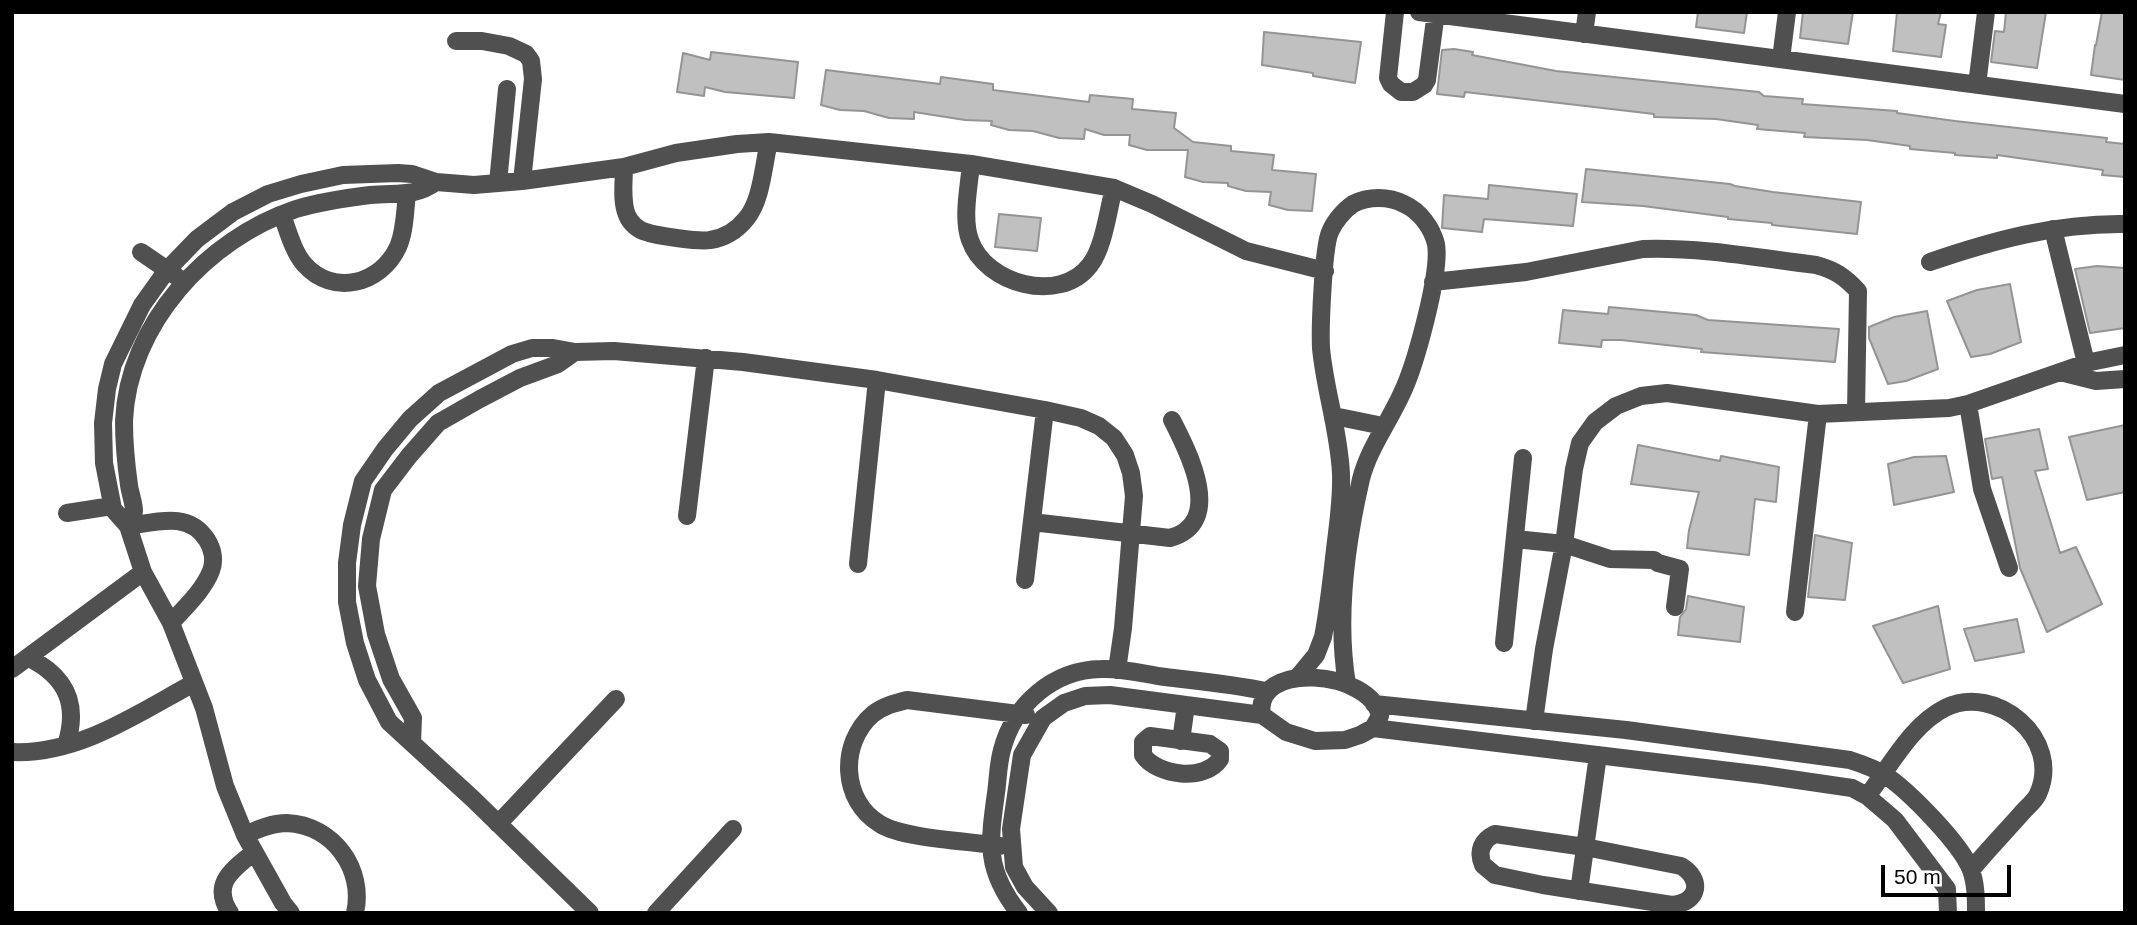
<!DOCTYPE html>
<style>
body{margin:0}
#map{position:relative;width:2137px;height:925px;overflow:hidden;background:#fff;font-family:Helvetica,sans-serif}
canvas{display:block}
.frame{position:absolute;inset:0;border:14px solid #000;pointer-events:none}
.scale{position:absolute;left:1881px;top:865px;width:130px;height:32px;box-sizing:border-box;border:4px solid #000;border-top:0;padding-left:9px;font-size:21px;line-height:24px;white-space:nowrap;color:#000;-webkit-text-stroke:5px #fff;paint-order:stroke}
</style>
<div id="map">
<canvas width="2137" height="925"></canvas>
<div class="frame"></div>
<div class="scale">50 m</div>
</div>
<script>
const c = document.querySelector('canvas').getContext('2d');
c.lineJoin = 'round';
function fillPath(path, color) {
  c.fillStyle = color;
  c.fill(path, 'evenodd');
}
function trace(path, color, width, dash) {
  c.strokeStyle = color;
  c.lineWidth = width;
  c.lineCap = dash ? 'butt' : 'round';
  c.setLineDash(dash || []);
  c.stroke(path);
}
const building = new Path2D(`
 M1698,12h49l-3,21 -48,-6z
 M1803,12h50l-5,32 -48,-6z
 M1897,12h44l-3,12 8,1 -5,32 -48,-6z
 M2006,12h40l-9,56 -46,-6 4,-31 9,1z
 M2102,12h23v68l-34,-5 4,-30h1z
 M1264,32l97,10 -6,41 -42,-7v-3l-51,-8z
 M1454,49l19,3 -1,3 84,16 203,21 5,4 39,3 -1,5 95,7v2l58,8 152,17 -1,4 19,2v33l-23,-2 1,-5 -106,-15v3l-42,-3v-2l-45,-4v-3l-43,-6 -63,-3 1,-4 -48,-4 1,-4 -42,-6 -62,-2v-3l-189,-22 -1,5 -27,-3 5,-44z
 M711,52l87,10 -4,36 -69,-6 -20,-5 -1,9 -27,-4 6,-39 27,7z
 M826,70l114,14 1,-7 52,7v6l96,12 1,-7 43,4 -1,10 44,4 -2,15 19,14 38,4v5l43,4 -2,15 44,4 -4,37 -24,-1 -19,-5 2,-13 -25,-1 -18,-5v-3l-25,-1 -18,-5 3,-27h-41l-18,-5 1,-10h-26l-19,-6 -1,10 -25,-1 -26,-7 -24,-1 -18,-5 1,-4 -27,-1 -51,-8v7l-25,-1 -25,-7 -24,-1 -19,-5z
 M1586,169l144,15 5,2 38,6 88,10 -4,32 -85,-9v-2l-44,-4v-2l-85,-11 -61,-4z
 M1489,185l88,9 -4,32 -89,-7 -2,13 -40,-4 2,-33 44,4z
 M999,214l42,4 -4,33 -42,-4z
 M2097,266l28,2v60l-35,5 -15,-64z
 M2010,284l11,58 -31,12 -19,3 -24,-56 30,-11z
 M1609,307l87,8 12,5 131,9 -4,33 -134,-10 1,-3 -81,-9h-19l-1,7 -42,-4 4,-33 45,4z
 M1927,311l11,58 -32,12 -18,3 -19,-46v-11l25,-10z
 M2125,425v67l-38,8 -18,-63z
 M2039,429l9,40 -13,2 25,82 16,-6 26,57 -55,28 -27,-64 -18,-91 -10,2 -7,-40z
 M1638,445l82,16 1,-5 58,11 -3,35 -21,-3 -6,56 -62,-7 2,-18 10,-38 -68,-8z
 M1946,456l8,36 -60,13 -6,-41 26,-7z
 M1815,535l37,8 -7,57 -37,-3z
 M1688,596l56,11 -4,35 -62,-7 2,-18 6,-8z
 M1938,606l12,63 -47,14 -30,-57z
 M2017,619l7,33 -49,9 -11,-32z`);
fillPath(building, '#c0c0c0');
trace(building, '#949494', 2);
trace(new Path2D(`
 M1395,12l-7,66 3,6 10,8h12l11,-7 3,-5 9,-68
 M1419,12l706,92
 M1584,34l3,-22
 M456,41h26l27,5 17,8 5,7 2,18 -11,102
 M1781,59l6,-47
 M1977,85l9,-73
 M971,164c-2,23 -9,54 -1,76 15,44 90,65 120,25 14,-18 18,-55 24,-77
 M624,167c0,15 -3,34 3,48 3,8 11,15 19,17 11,4 54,10 64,8 15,-2 27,-10 36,-21 16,-19 17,-53 23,-77
 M498,183l9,-94
 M282,215c6,16 11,36 22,49 29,33 77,20 94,-17 7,-16 7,-36 9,-54
 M2053,229l33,134
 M141,252l35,24
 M1930,262c64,-22 127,-39 195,-38
 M1433,282l93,-10 117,-23c58,-2 116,9 173,16 19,5 29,12 42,26l-2,121
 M2060,372l36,9 29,-2
 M1968,404l14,85 27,79
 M1334,416l49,10
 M67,513l45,-7
 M687,516l19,-158
 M1032,522l138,16c55,-15 19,-85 2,-118
 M128,526c2,-4 5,-10 6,-15 0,-8 -4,-18 -5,-26 -3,-21 -5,-43 -5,-64 4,-97 83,-182 172,-212 23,-7 49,-11 74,-14 25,-3 44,3 66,-13
 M128,526c29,-4 61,-15 79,14 6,9 8,21 4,31 -8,20 -26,36 -40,52
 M1515,539l49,5 46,15 44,1 4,3 22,6 -5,38
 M858,564l19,-184
 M1025,580l20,-170
 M1795,612l23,-198
 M1504,643l19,-185
 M29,658c38,19 50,47 37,87
 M12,669l131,-97
 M1297,678l19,-23 7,-18c5,-26 8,-52 11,-79 3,-28 8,-56 7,-84 -2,-44 -16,-83 -20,-126 -1,-19 2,-100 9,-116 4,-10 14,-22 23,-28 15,-8 36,-8 51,0 16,7 28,24 32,40 5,29 -21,122 -34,149 -13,29 -33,55 -41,86 -15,65 -25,140 -14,205
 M1374,704l252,26 224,30c12,4 25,8 35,15 24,16 76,69 86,95 5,14 5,29 5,43
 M1534,721l10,-72 20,-105 10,-75 6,-26 15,-21 21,-16 25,-10 26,-3 151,21 131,-6 19,-4 118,-41 39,-8
 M1373,728l390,47 89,13 15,8 28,24 52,69 1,24
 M1150,736l60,8 10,7v8c-15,23 -63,17 -77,-4v-13z
 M1181,741l5,-36
 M412,743l1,-25 -22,-39 -15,-45 -9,-48 4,-47 12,-49 26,-34 29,-33 42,-24 40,-21 38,-14 17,-12
 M12,752c67,3 126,-39 182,-69
 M1867,796c23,-29 44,-71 78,-88 51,-25 118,31 93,86 -3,7 -12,14 -17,20 -17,19 -34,37 -50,56
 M498,824l118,-125
 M1495,834l90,13 96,19c22,13 18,37 -9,39l-129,-20 -48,-10 -12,-10c-6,-14 -1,-25 12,-31z
 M245,835c13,-6 27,-12 42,-12 46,2 78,46 68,90
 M1000,846c-30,-5 -96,-7 -120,-22 -39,-23 -41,-81 -7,-110 10,-8 22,-11 34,-14l119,15
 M1579,891l19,-136
 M230,913c-19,-29 2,-43 23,-60
 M291,913l-8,-10 -38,-68 -20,-49 -21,-78 -33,-85 -28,-51 -15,-46 -15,-17 -9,-46 -1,-40 4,-34 6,-25 29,-59 25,-35 30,-31 36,-27 35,-18 33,-10 42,-9 55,-2 14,1 24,8 38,3 48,-4 102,-14 52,-14 61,-9 32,-2 202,22 143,24 38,16 94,47 79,20
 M590,913l-117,-114 -84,-77 -22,-42 -12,-37 -8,-41v-39l5,-38 11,-44 22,-32 25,-30 29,-26 73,-39 20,-6h21l22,4 39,-1 129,11 134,18 168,30 36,8 18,8 15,12 11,17 6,18 3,23 -11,132 -6,42
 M656,913l77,-84
 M1019,913c-34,-43 -30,-70 -23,-120 2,-14 2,-29 6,-43 12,-46 51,-80 99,-81 22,-1 43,5 64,8 33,4 67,7 100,14
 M1049,913l-24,-26 -11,-20 -3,-38 11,-74 21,-37 21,-15 21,-7 25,-1 152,20 24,17 29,9 30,-1 15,-5 13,-7 7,-12c-9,-46 -128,-56 -118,-1`), '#505050', 18);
</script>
